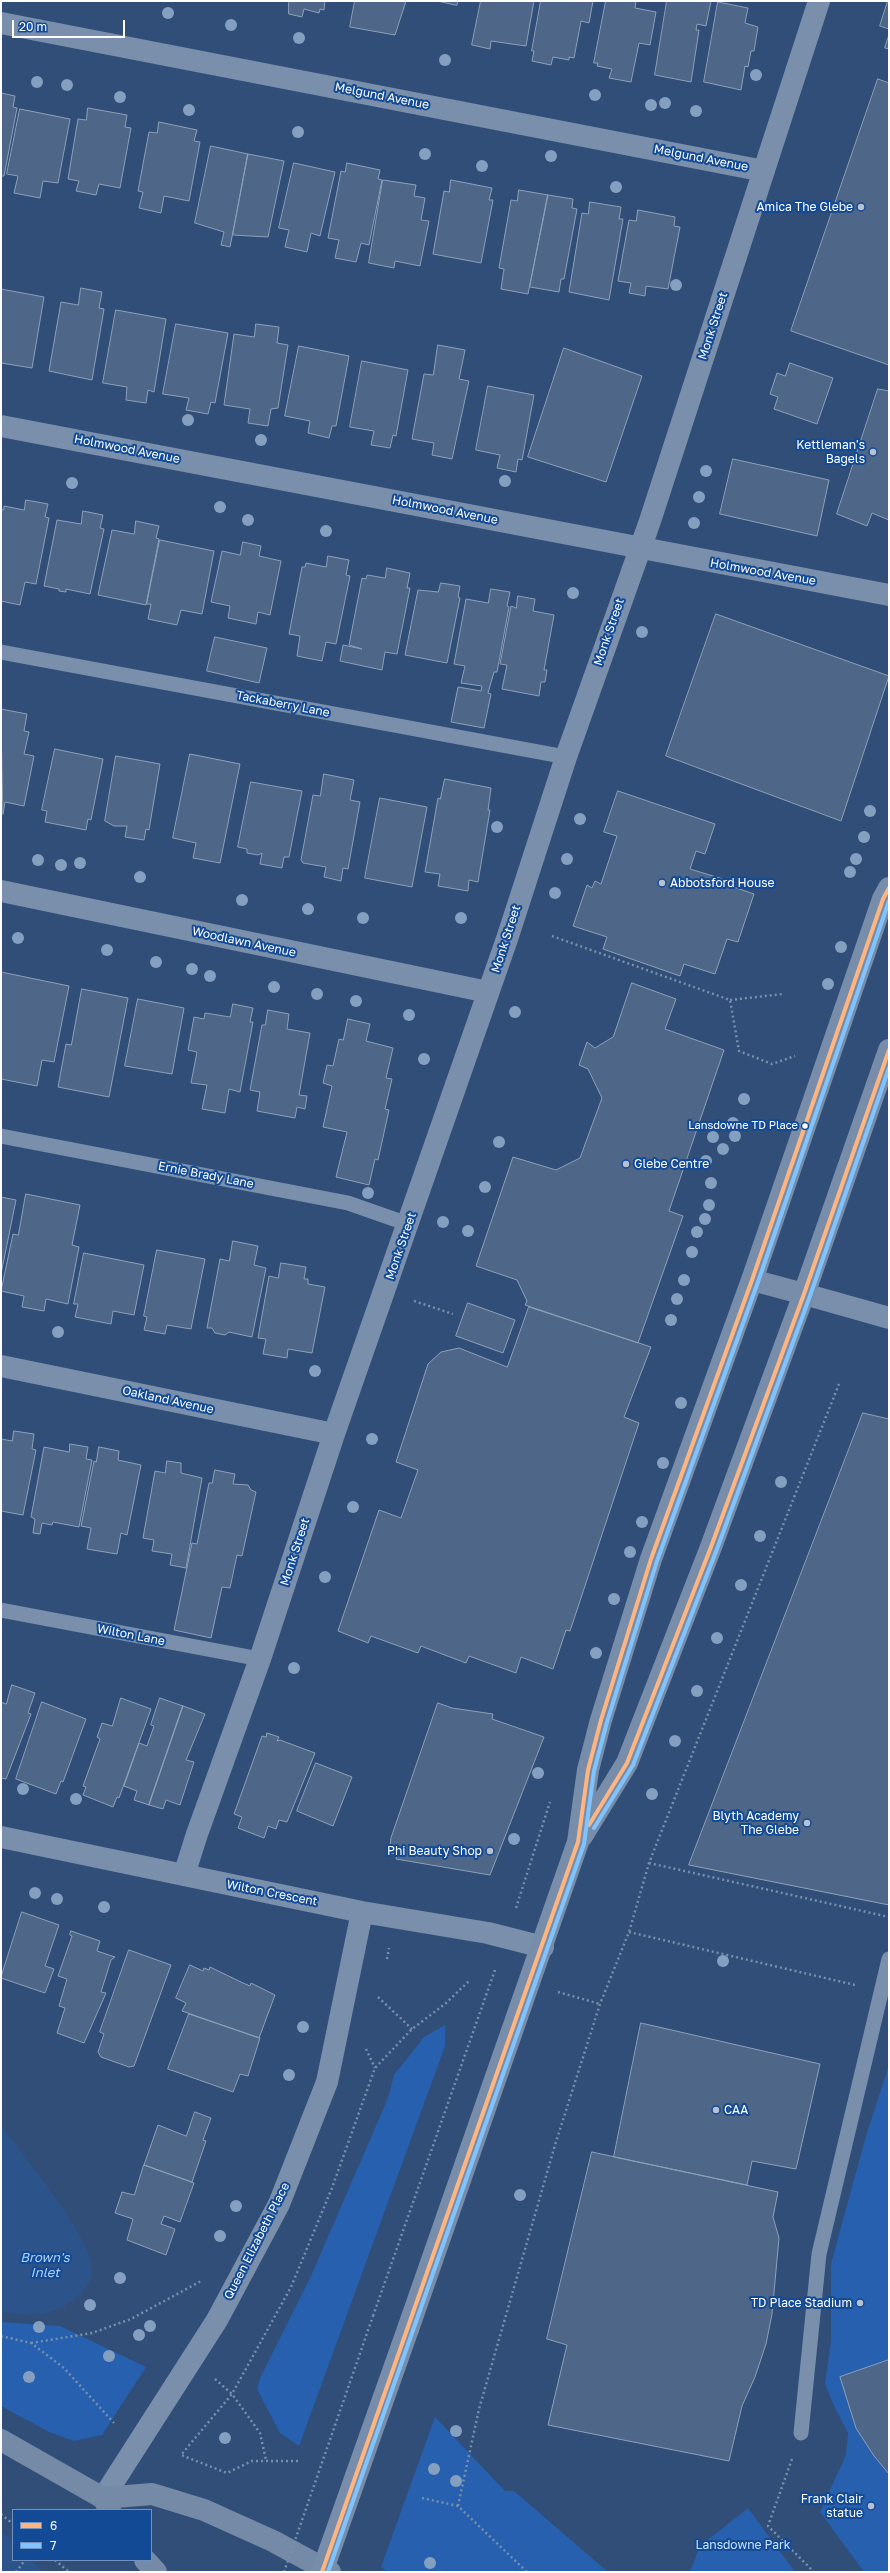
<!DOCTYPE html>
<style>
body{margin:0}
#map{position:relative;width:890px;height:2573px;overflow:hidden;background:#304e78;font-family:"Golos Text",sans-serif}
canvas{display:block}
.frame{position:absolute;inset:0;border:2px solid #fff;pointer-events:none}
.legend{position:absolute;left:12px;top:2509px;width:140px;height:52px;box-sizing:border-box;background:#124a96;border:1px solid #7192c0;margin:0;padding:5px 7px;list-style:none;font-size:12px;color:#fff}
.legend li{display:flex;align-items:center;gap:8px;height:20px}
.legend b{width:20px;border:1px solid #7192c0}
.scale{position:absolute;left:12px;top:20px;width:113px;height:18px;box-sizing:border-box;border:2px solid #fff;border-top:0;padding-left:5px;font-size:12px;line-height:14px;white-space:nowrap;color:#fff;-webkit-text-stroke:3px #124a96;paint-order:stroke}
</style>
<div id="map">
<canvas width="890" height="2573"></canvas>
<div class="frame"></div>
<ul class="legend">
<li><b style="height:5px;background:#ffb580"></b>6</li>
<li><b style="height:5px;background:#80c4ff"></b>7</li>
</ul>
<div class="scale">20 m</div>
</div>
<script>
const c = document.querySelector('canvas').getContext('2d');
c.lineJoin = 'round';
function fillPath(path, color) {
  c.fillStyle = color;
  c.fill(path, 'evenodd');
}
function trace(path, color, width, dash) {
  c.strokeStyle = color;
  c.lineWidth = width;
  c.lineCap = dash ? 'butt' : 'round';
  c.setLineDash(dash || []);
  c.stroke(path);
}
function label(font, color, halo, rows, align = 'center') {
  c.font = font + ' "Golos Text",sans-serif';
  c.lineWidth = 4;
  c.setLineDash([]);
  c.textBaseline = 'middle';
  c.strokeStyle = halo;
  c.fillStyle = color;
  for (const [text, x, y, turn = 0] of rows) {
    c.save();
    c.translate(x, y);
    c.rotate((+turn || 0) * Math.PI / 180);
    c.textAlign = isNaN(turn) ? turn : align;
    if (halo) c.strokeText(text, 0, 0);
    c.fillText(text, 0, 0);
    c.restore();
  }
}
fillPath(new Path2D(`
 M445,2025v21l-146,400 -19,-13 -23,-44 3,-11 51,-102 77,-178 6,-23 30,-38z
 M889,2065v507h-25l-44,-60 26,-57 2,-22 -13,-25 -10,-24 6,-43v-77l35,-128z
 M1,2322l59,4 86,41 -44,68 -28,6 -25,-9 -48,-26z
 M435,2417l70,74h9l94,81h-221l-6,-5z
 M748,2508l47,64h-105l10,-26z`), '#2660ae');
fillPath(new Path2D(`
 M1,2125c21,29 89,110 91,143 1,15 -10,25 -21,34 -18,14 -48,15 -70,9z
 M1,2531l12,11v18h18l11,12h-41z`), '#2c548b');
const building = new Path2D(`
 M289,1h36l-1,9 -4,-1 -1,4 -15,-4 -2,8 -13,-3z
 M355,1h51l-11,34 -45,-8z
 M438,1h20l-1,4z
 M481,1h53l-8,45 -35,-5 -1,8 -18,-4z
 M541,1h52l-4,22 -8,-2 -7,37 -5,-1v3l-16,-3 -2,8 -19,-4 2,-10h-2z
 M606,1h30l-1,7 21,4 -6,33 -11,-2 -8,39 -22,-4 3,-9 -15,-3 1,-3h-4z
 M667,1h44l-5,25 -9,-2 -1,6h3l-8,52 -36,-7z
 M888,1h1v28l-9,-3z
 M718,2l30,6 -3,15 13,4 -4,24h-3l-3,16 -3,-1 -4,24 -37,-8z
 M889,35v14l-4,-1z
 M878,79l11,4v282l-98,-34z
 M1,93l14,3 -2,11 4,1 -13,68h-3z
 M88,108l39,7 -2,12 6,1 -11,60 -21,-4 -3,11 -20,-4 3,-10 -11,-2 10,-60 8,1z
 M20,109l50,10 -12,64 -15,-2 -3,17 -26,-5 4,-17 -11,-2z
 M159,122l38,8 -3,11 6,1 -11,59 -25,-5 -3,17 -22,-5 4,-16 -5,-1 11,-59 8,1z
 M211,146l37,8 -18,93 -9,-2 3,-13 -29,-9z
 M248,154l36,7 -16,76 -35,-2z
 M294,163l41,9 -15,64 -9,-3 -4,19 -22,-5 4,-17 -10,-2z
 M347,163l33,7 -2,9 4,1 -13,65 -8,-2 -5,19 -21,-4 4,-18 -11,-2 13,-67 4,1z
 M383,180l33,5 -2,11 11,2 -4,22 8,1 -9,45 -25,-5 -1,7 -25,-5z
 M451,180l41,8 -3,12h4l-12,63 -48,-9 11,-63 5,1z
 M519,190l29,5 -20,99 -27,-5 3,-20 -5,-1 12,-68 6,1z
 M548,195l25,4 -1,9 5,1 -13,70h-3l-2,13 -29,-5z
 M590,202l31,5 -2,12h4l-14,81 -40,-8 13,-79 6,1z
 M638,210l37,7 -1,9 6,1 -12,62 -22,-3 -1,10 -16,-3 2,-10 -13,-2 11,-61 7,1z
 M81,288l21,4 -3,16 5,1 -12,71 -43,-9 12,-69 17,3z
 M1,289l43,8 -12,71 -31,-5z
 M116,310l50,9 -12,73 -6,-2 -2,13 -20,-3 1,-13 -24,-4z
 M176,324l52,9 -13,70 -4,-1 -3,12 -22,-4 3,-12 -26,-4z
 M256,324l23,3 -2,16 11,2 -10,63 -7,1 -3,17 -20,-3 2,-14 -26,-4 10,-71 20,3z
 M438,345l27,5 -6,29 10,2 -17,78 -20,-4 2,-12 -22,-4 12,-65 9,1z
 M299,346l50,10 -13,70h-4l-3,12 -21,-5 2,-12 -25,-5z
 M564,348l78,28 -36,106 -78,-25z
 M362,361l46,9 -12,66 -3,-1 -3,13 -19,-3 3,-14 -24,-4z
 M790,363l43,15 -16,46 -43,-15 4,-12 -8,-3 7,-21 8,3z
 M488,386l46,9 -12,65 -4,-1 -2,13 -19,-4 3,-13 -24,-5z
 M878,389l11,2v129l-17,-7 -5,13 -30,-12z
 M733,459l96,21 -12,56 -97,-22z
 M26,500l22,4 -3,13 4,1 -13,66 -11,-2 -5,23 -19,-4v-92l3,1v-4l20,4z
 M83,511l20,4 -3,13 4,1 -14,65 -24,-5v3l-7,-1v-2l-15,-3 13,-66 24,4z
 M136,521l23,5 -3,12 3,1 -13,66 -48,-10 14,-65 22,4z
 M160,540l54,11 -12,63 -21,-4 -4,15 -29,-6 3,-15h-4z
 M243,542l18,4 -2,10 22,5 -11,54 -12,-3 -2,12 -28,-6 2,-12 -19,-4 11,-51 18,4z
 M328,556l21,4 -3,15 4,1 -14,68 -10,-2 -4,19 -25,-5 3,-20 -11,-2 13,-67h3l1,-4 20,4z
 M387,568l23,5 -3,15h3l-13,66 -12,-2 -3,18 -42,-9 3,-16 19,4 -13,-4 13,-67 4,1 1,-4 18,3z
 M441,583l19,3 -2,11 2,1 -13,65 -42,-8 13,-65 20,2z
 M491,589l19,3 -3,14 2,1 -12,65h-3l-6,21 3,1 -7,34 -33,-6 7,-35 23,4 1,-5 -21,-3 4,-17 -11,-2 12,-65 22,4z
 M518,596l17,3 -2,12 21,4 -10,55h3l-2,12h-4l-2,14 -37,-7 5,-24 -7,-1 11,-58 5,2z
 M716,614l173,62 -48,145 -175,-65z
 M215,637l52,11 -8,35 -52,-12z
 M1,709l26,5 -3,17 5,1 -5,22 10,2 -10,50 -19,-4 -2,12z
 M55,749l48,10 -12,61 -3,-1 -2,11 -41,-8 2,-11 -5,-1z
 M190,754l50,10 -20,99 -27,-5 3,-15 -23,-5z
 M116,756l44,8 -11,66 -3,-1 -2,11 -19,-3 2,-11h-13l-9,-5z
 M324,774l30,6 -4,20 10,2 -12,67 -5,-1 -2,13 -17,-4 2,-10 -23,-4 -2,-3 12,-65 7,1z
 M445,779l46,9 -3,22h2l-12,72 -9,-2 -1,11 -30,-5 2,-12 -15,-2 13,-74 2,1z
 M251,782l51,9 -13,66h-5l-2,11 -22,-4 2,-11 -4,2 -11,-2v-4l-9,-2z
 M618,791l97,33 -10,30 -9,-3 -6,18 33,10 -1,4 32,11 -16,48 -11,-3 -12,35 -31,-10 -4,12 -77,-27 4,-12 -34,-11 14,-41 5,3 3,-7 6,3 16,-48 -13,-4z
 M380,798l47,9 -15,80 -47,-9z
 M1,972l68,14 -15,76 -12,-2 -5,26 -36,-7z
 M632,983l44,16 -11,30 59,21 -55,161 14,5 -45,127 -113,-38 2,-4 -10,-21 -41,-14 37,-109 43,13 24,-12 22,-60 -14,-29 -9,-4 8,-23 8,6 18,-11z
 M82,989l46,9 -19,99 -51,-10 8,-43 5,1z
 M138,999l46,9 -12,66 -47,-8z
 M233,1004l20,4 -3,14h3l-13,70 -11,-3 -4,24 -23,-4 5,-24 -16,-2 6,-31 -9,-2 6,-33 10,2 1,-6 25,4z
 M268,1010l21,4 -2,15 23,4 -11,62 8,1 -2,13 -8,-2 -2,11 -38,-7 3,-19 -10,-2 12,-65h3z
 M348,1019l22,5 -4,17 27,7 -7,30 6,1 -7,30 4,1 -11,50 -3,-1 -6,26 -33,-8 11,-45 -24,-5 9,-41 -9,-3 4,-18 6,1 6,-27 4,1z
 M26,1194l54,11 -8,40 7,2 -11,57 -22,-5 -2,12 -22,-4 2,-11 -23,-5 12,-57 5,1z
 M1,1197l15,3 -15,74z
 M233,1241l25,5 -4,19 12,3 -14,69 -23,-5 -4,3 -10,-2 -3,-5h-5l13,-69 9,2z
 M157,1250l48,9 -14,70 -24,-4 -2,9 -21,-4 3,-13 -3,-1z
 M84,1253l60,12 -10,50 -21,-4 -2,13 -36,-7 3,-13h-4z
 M281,1263l25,4 -2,12h4v5l17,3 -13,66 -24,-4 -1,9 -24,-4 3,-15 -8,-1 11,-62 9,2z
 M468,1303l47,17 -12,33 -47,-17z
 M529,1307l122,40 -27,70 15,6 -69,208 -4,-1 -13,39 -32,-12 -5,16 -47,-17 -3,7 -45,-17 -3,7 -47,-17 -3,7 -30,-12 41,-121 22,8 17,-48 -22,-8 32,-98 13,-12 18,-4 48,19z
 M863,1413l26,6v486l-200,-40z
 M14,1431l20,3 -2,15 4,1 -13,65 -22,-4v-72l11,2z
 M70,1444l18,3 -2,12 6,1 -13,67 -26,-5 -1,3 -10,-2 -2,11 -7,-1 2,-14 -4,-2 13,-70 25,5z
 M99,1447l20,4 -1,9 23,5 -14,70 -6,-2 -4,21 -30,-5 4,-21 -10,-2 13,-65 2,1z
 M167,1461l14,2v10l21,5 -16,90 -16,-3 2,-11 -20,-3 2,-11 -11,-2 12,-67 10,2z
 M215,1470l20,4 -2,10 15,1 3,5 5,2 -14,64 -5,-1 -7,33 -8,-1 -11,51 -37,-8 18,-87 5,1 12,-61h3z
 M12,1685l23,8 -7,20 3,1 -25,65 -5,-1v-76l5,2z
 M121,1698l30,11 -32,89 -2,-1 -4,10 -30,-12 3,-8 -3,-1 17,-47 -3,-2 5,-14 10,3z
 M160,1698l23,8 -34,99 -15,-5 3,-9 -13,-5 15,-43 8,3 7,-20 -3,-1z
 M42,1702l44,17 -23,63 -2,-1 -5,13 -40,-15z
 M438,1703l14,5 41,6 -1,5 52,18 -54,138 -94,-16 1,-5 -8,-1 2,-15z
 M183,1706l22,8 -19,46 8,2 -14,43 -14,-5 -3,9 -14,-4z
 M267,1733l12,4 -2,4 3,-1 35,13 -28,69 -8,-2 -3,9 -8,-3 -4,12 -26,-10 4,-11 -8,-3 28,-78 4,1z
 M316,1763l36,14 -19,49 -36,-15z
 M22,1912l37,13 -14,41 9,3 -9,24 -44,-15z
 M71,1931l29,10 -3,10 18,6 -4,3 -10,32 5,1 -22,50 -27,-10 8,-25 -6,-2 8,-27 -9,-3 14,-40 -2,-1z
 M129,1950l42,15 -37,101 -5,1 -28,-10 -3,-5 6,-18 -4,-2z
 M190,1965l13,6 1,-3 5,2 1,-3 33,16 7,3 1,-3 24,12 -16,43 -77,-27 4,-8 -10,-5z
 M189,2014l71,24 -12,38 -8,-2 -7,18 -65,-23z
 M641,2023l179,41 -24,105 -44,-8 -5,24 -133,-28z
 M195,2112l16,6 -8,22 3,1 -14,41 -48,-17 14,-40 28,11z
 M592,2152l186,40 -5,25 6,21 -7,76 -6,30 -11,33 -13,29 -13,55 -181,-36 19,-80 -20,-6z
 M144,2165l50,18 -14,39 -16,-6 -3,8 14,5 -9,26 -39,-15 6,-21 -18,-6 7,-21 12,3z
 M889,2360v114l-15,-18 -18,-28 -16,-51z`);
fillPath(building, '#4e6687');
trace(building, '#8ea0b8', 1);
trace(new Path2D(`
 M552,936l178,64 9,51 33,13 23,-8
 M730,1000l53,-6
 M414,1301l39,13
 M649,1863l240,54
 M516,1908l34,-106
 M629,1932l226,53
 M387,1959l2,-11
 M558,1992l42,12
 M378,1997l34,32
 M366,2049l9,19
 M373,2316l123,-349
 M1,2336l30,7 33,25 50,55
 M31,2343l61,-10 39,-14 72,-39
 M215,2379l17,15 28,39 6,27
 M792,2459l-24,67 46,46
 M298,2461h-46l-25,12 -46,-18 51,-61 59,-107 41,-99 43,-120 37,-39 33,-25 24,-23
 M422,2498l36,8 69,66
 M458,2506l21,-97 76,-264 45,-141 29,-72 20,-69 190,-479
 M1,2514l12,10
 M55,2560l14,12
 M16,2572l9,-12`), '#798fab', 2.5, [2, 3]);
trace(new Path2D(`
 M1,652l565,105
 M1,1136l347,67 60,21
 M1,1610l259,49
 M801,2433l18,-179 70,-295`), '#798fab', 15);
trace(new Path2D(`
 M1,23l763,148
 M1,426l888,169
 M1,891l487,101
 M804,1294l85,24
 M1,1366l333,68
 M1,1837l361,75 126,21 55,14
 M184,1875l13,-41 63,-175 74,-225 173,-495 59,-182 84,-236 169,-520
 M103,2498l114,-178 62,-116 48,-122 35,-170`), '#798fab', 22);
trace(new Path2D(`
 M1,2440l102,58 7,12
 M103,2498l49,-4 52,16 69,31 57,31
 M145,2560l11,12`), '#748aa7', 22);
trace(new Path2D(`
 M752,1280l52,14
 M582,1836l45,-73 84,-216 93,-253 85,-244
 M408,2329l170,-487 10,-72 13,-50 50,-161 101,-279 131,-381 6,-11`), '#778da9', 22);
trace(new Path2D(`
 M284,2572l89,-256`), '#798fab', 2.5, [2, 3]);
trace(new Path2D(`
 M322,2572l86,-243`), '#778da9', 22);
trace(new Path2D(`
 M589,1825l38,-62 84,-216 93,-253 85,-244
 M322,2572l256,-730 10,-72 13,-50 50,-161 101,-279 131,-381 6,-11`), '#ffb580', 4);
trace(new Path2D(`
 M594,1828l39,-63 84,-216 93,-253 79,-228
 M328,2572l256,-728 10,-73 13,-49 50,-161 101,-279 131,-381`), '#80c4ff', 4);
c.fillStyle = '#859fc1';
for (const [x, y] of [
 [168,13],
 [231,25],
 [299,38],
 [445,60],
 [756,75],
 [37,82],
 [67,85],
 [595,95],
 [120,97],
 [665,103],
 [651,105],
 [189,110],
 [696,111],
 [298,132],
 [425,154],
 [551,156],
 [482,166],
 [616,187],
 [676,285],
 [188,420],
 [261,440],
 [706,471],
 [505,481],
 [72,483],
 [699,497],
 [220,507],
 [248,520],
 [694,523],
 [326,531],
 [573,593],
 [642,632],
 [870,811],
 [580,819],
 [497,827],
 [864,837],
 [567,859],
 [856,859],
 [38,860],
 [80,863],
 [61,865],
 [850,872],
 [140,877],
 [555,893],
 [242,900],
 [308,909],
 [363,918],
 [461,918],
 [18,938],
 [841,947],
 [107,950],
 [156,962],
 [192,969],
 [210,976],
 [828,984],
 [274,987],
 [317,994],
 [356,1001],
 [515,1012],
 [409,1015],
 [424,1059],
 [744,1099],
 [733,1123],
 [735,1136],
 [713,1137],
 [499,1142],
 [723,1149],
 [706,1161],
 [711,1183],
 [485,1187],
 [368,1193],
 [709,1205],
 [705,1219],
 [443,1222],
 [468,1231],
 [697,1232],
 [692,1252],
 [684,1280],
 [677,1299],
 [671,1320],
 [58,1332],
 [315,1371],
 [681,1403],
 [372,1439],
 [663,1463],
 [781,1482],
 [353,1507],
 [642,1522],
 [760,1536],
 [630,1552],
 [325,1577],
 [741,1585],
 [614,1599],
 [717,1638],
 [596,1653],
 [294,1668],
 [697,1691],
 [675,1741],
 [538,1773],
 [23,1789],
 [652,1794],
 [76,1799],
 [514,1839],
 [35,1893],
 [57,1899],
 [104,1907],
 [723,1961],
 [303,2027],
 [289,2075],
 [520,2195],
 [236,2206],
 [220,2236],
 [120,2278],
 [90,2305],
 [150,2326],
 [39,2327],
 [139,2335],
 [109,2356],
 [29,2377],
 [456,2431],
 [225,2438],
 [434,2469],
 [456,2481],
 [430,2563]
]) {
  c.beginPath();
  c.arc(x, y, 6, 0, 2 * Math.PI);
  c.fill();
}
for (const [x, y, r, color] of [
 [861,207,4,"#b7c1d0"],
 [873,452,4,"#b7c1d0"],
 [662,883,4,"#b7c1d0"],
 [805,1126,3.5,"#fff"],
 [626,1164,4,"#b7c1d0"],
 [807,1823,4,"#b7c1d0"],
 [490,1851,4,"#b7c1d0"],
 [716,2110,4,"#b7c1d0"],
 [860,2303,4,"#b7c1d0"],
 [871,2506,4,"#b7c1d0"]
]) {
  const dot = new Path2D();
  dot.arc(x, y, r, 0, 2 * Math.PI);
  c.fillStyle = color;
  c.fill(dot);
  trace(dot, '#124a96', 1.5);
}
label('11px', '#fff', '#124a96', [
 ["Lansdowne TD Place",798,1126]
], 'right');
label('12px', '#fff', '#124a96', [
 ["Melgund Avenue",382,96,11],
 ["Melgund Avenue",701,158,11],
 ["Monk Street",713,326,-72],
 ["Holmwood Avenue",127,449,11],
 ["Holmwood Avenue",445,510,11],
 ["Holmwood Avenue",763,572,10],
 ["Monk Street",609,632,-71],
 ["Tackaberry Lane",283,704,11],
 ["Monk Street",506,939,-72],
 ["Woodlawn Avenue",244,942,12],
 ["Ernie Brady Lane",206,1175,11],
 ["Monk Street",401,1246,-71],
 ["Oakland Avenue",168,1400,12],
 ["Monk Street",295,1552,-72],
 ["Wilton Lane",131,1635,11],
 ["Wilton Crescent",272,1893,11],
 ["Queen Elizabeth Place",257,2241,-63]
]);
label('12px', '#fff', '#124a96', [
 ["Amica The Glebe",853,207],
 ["Kettleman's",865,445],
 ["Bagels",865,459],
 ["Abbotsford House",670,883,"left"],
 ["Glebe Centre",634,1164,"left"],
 ["Blyth Academy",799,1816],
 ["The Glebe",799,1830],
 ["Phi Beauty Shop",482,1851],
 ["CAA",724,2110,"left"],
 ["TD Place Stadium",852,2303],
 ["Frank Clair",863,2499],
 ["statue",863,2513]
], 'right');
label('12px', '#cae1fd', '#124a96', [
 ["Lansdowne Park",743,2545]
]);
label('italic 13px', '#afd0fa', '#124a96', [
 ["Brown's",45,2258],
 ["Inlet",45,2273]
]);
</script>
